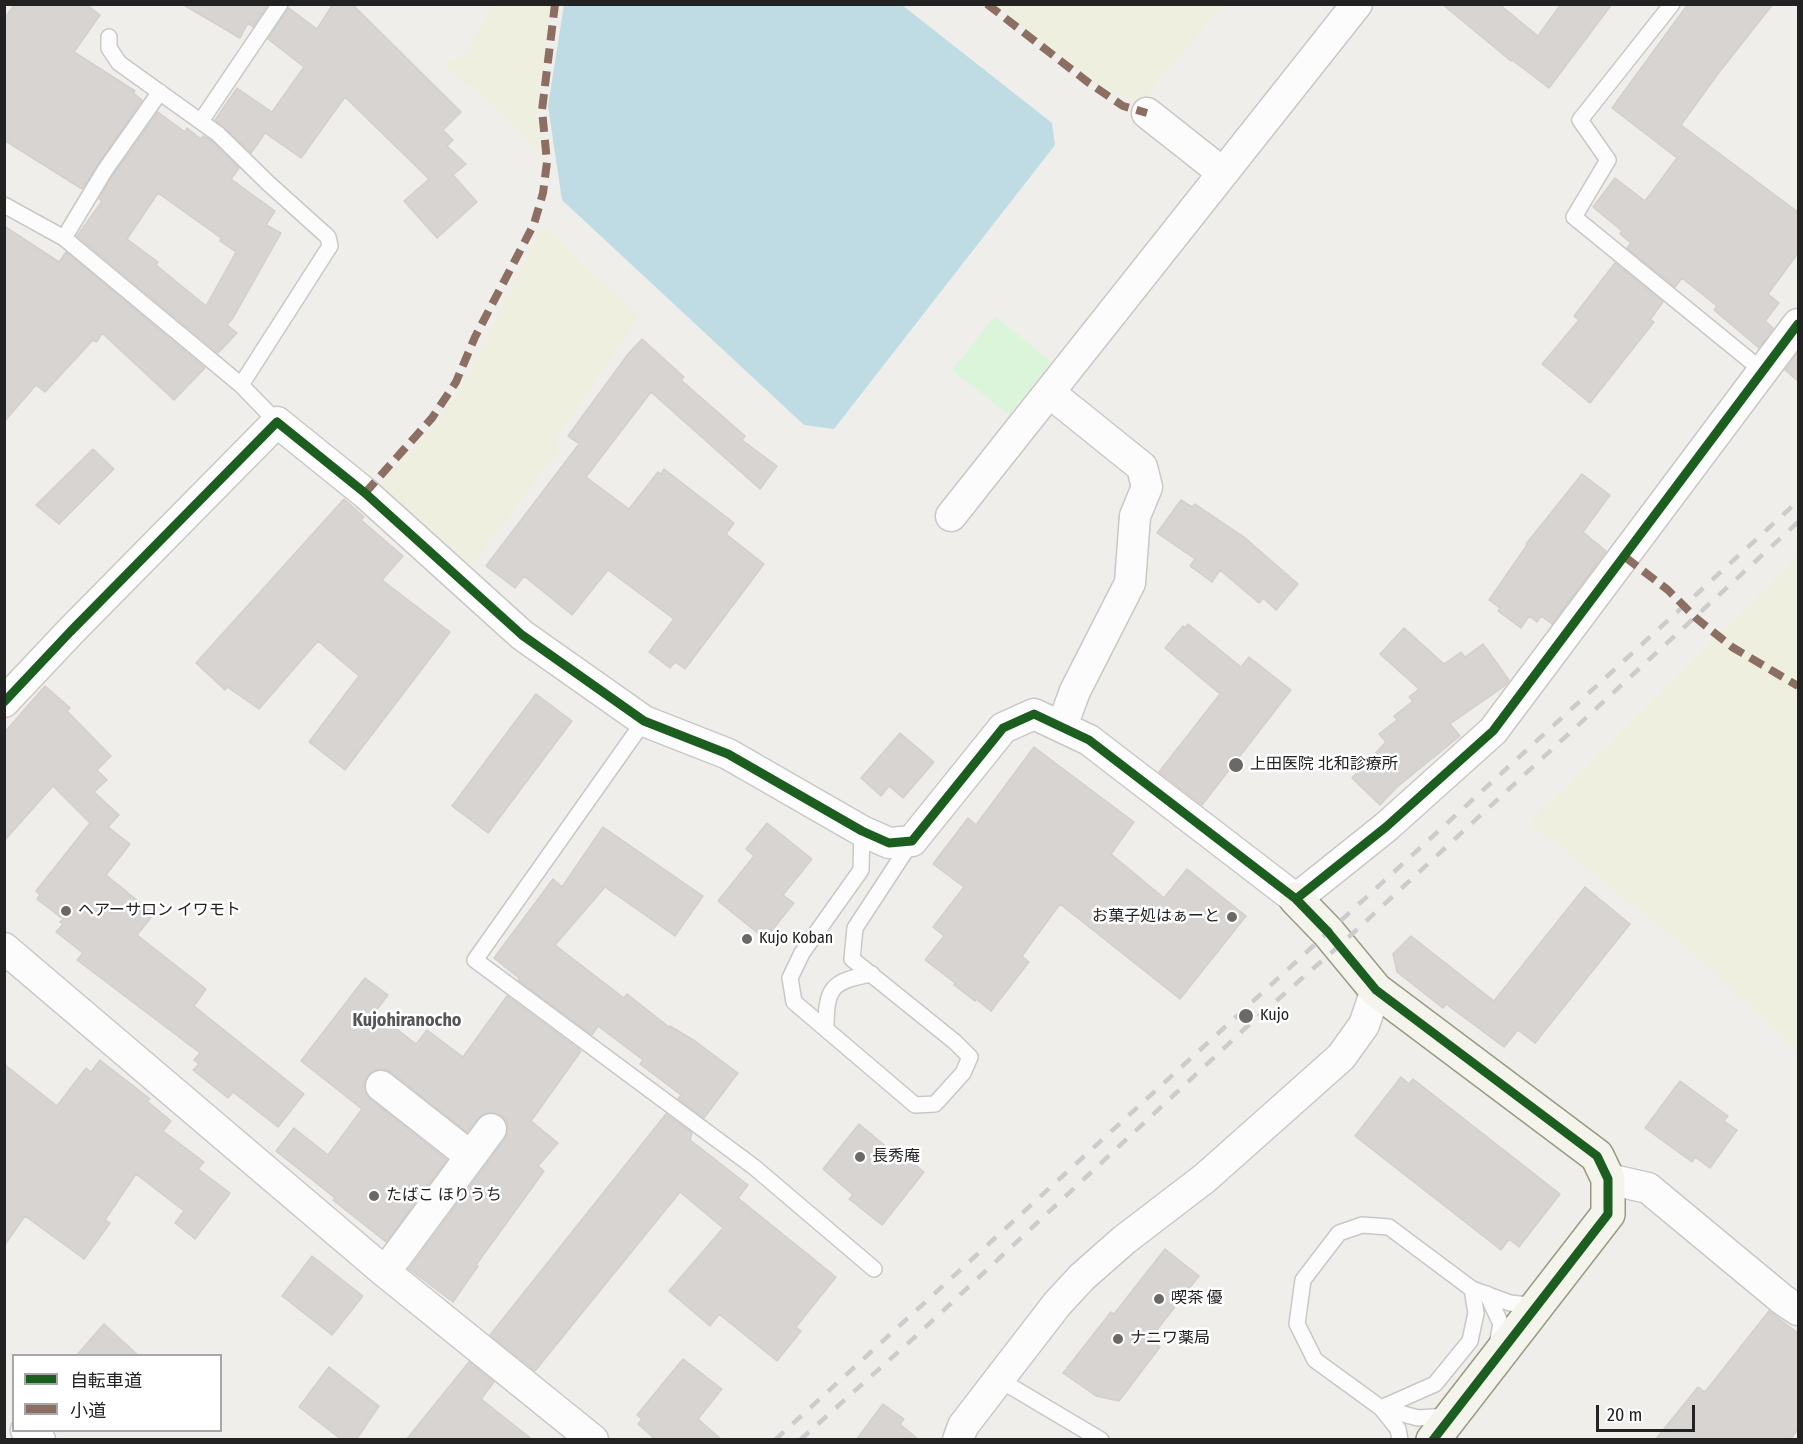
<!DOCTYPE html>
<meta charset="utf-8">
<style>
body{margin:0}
#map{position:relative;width:1803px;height:1444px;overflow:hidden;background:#f0eeeb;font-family:"Fira Sans Condensed","Noto Sans JP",sans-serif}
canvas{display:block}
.frame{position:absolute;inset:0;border:6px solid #222;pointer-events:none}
.legend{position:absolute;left:12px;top:1354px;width:210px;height:78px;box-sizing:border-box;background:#fff;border:2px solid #a7a7a7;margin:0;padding:8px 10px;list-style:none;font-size:18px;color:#222}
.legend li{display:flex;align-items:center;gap:12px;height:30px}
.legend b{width:30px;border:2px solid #a7a7a7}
.scale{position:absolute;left:1596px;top:1405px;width:99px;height:27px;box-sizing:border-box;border:3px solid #222;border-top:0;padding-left:8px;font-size:18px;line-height:21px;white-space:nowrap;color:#222;-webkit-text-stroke:4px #fff;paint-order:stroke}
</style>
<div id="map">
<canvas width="1803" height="1444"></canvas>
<div class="frame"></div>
<ul class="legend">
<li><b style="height:8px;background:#1b5e20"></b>自転車道</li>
<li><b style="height:8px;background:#8d6e63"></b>小道</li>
</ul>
<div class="scale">20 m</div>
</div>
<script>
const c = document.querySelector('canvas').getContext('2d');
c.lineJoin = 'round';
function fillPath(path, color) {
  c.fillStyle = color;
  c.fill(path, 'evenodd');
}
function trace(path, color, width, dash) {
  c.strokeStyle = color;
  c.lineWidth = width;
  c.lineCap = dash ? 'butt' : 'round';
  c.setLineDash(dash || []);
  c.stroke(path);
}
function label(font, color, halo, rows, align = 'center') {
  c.font = font + ' "Fira Sans Condensed","Noto Sans JP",sans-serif';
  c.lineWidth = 5;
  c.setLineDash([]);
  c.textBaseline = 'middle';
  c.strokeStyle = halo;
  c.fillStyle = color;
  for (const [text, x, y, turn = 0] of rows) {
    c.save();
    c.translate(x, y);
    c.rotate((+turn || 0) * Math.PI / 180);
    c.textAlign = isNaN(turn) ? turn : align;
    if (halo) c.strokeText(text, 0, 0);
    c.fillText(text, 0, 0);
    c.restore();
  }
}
fillPath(new Path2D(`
 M492,5h60l-16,111 4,39 -44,-47 -54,-44 24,-11z
 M995,5h229l-75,86 -6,16 -51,-26z
 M543,225l96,92 -84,124 5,7 -92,123 -91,-83 61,-67 25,-36z
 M1798,555v497l-89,-85 -179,-145z`), '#efefdf');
fillPath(new Path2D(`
 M995,316l56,46 -42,53 -57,-45z`), '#daf5da');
fillPath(new Path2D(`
 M564,5h338l150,118 3,22 -221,284 -30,-4 -242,-225 -14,-94z`), '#bfdbe3');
const building = new Path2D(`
 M15,4h71l14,11 -26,37 61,39 -2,2 9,7 -60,89 -78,-49v-121z
 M182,4h86l-15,23 -5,-4 -8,15z
 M333,4h19l109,108 -18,18 10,10 -6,6 19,18 -13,11 24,27 -40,36 -33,-37 25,-22 -84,-82 -44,61 -36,-25 -14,20 -36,-33 22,-32 35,24 32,-45 -36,-28 21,-31 28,21z
 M1442,4h57l39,32 23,-32h51l-63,84 -37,-28 -1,1z
 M1688,4h85l-56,71 -36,50 117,87v41l-30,41 11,9 -14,18 8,7 -14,20 -45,-38 3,-4 -35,-28 -7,9 -48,-39 4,-5 -11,-9 2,-3 -29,-24 22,-29 30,23 32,-43 -65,-50z
 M158,112l27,20 2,-4 14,11 2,-3 9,5 27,27 -8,11 44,32 -9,14 15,8 -48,85 -6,7 10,8 -19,20 -141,-117 25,-35 -3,-2 14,-24zM158,193l63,45 -1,3 16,11 -30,54 -50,-41 2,-3 -31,-23z
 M4,226l55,36 7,-10 139,116 -31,32 -72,-67 -5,9 -4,-2 -48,52 -9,-7 -32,37z
 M1615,263l48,39 -13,18 4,2 -64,81 -48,-39 37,-44 -5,-4z
 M642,339l42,38 -3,3 64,56 -3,4 35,26 -17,23 -109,-97 -65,85 43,32 29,-37 3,2 3,-5 70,54 -8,11 38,30 -79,105 -10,-7 -5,6 -21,-16 25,-33 -66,-49 -36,45 -48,-39 -9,12 -29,-22 93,-122 -11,-8 60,-82z
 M1798,352v29l-13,-11z
 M93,449l21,20 -55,55 -23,-19z
 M1582,474l28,21 -27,37 23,19 -54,73 -11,-8 -4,6 -8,-6 -8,12 -23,-17 2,-3 -11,-8 38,-55 -1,-1z
 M344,499l20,18 -3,3 42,36 -21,24 68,52 -105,138 -36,-28 50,-66 -41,-35 -59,68 -32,-22 -2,3 -29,-27z
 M1181,500l11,7 3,-3 49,33 54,47 -22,26 -13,-12 -4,5 -39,-33 -8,12 -22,-16 5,-7 -38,-26z
 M1188,624l53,43 8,-10 42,33 -89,115 -43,-33 61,-78 -55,-46 18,-22 2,2z
 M1404,628l40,36 17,-12 4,5 18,-13 26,36 -3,5 -56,39 10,12 -63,51 -17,18 -28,-27 34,-36 -7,-8 18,-14 -3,-4 19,-15 -4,-4 10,-8 -39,-35z
 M45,686l25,22 -3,3 44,45 -14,14 10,10 -13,12 25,23 -11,12 22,17 -24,31 48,39 -17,21 69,54 -12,17 110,88 -26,33 -45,-35 -5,6 -35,-28 6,-6 -5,-4 6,-7 -123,-93 6,-7 -27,-21 7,-8 -3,-2 3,-3 -26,-20 3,-4 -4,-4 54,-68 -37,-37 -49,55v-108z
 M536,694l36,27 -84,112 -36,-27z
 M900,733l34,29 -31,36 -14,-12 -8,10 -20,-18z
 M1034,747l100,75 -23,32 53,44 23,-29 59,47 -66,83 -120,-95 -38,52 7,6 -38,49 -15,-12 -1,2 -21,-16 1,-2 -30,-23 19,-24 -11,-9 31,-40 -31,-23 35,-46 8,7z
 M767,823l45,36 -29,36 11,8 -29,36 -47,-38 36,-45 -8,-7z
 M603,827l100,69 -28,40 -70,-49 -50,58 69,53 3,-4 42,33 1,-1 25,15 43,32 -34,45 -26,-19 3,-4 -41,-31 3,-4 -45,-34 -6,9 -74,-55 1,-2 -25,-20 59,-79 9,8z
 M1585,887l45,37 -95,119 -17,-13 -14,17 -58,-43 -3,4 -46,-36 -4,-18 18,-18 83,65z
 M365,978l23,17 -13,17 41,32 11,-14 36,27 44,-61 74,55 -50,70 27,22 -20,23 6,5 -68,94 2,1 -25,36 -44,-33 96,-130 3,-9 -1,-8 -5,-6 -10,-4 -8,1 -17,19 -76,-60 -8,-3 -8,1 -7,5 -4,9 1,8 5,7 77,61 -61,82 -53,-42 2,-2 -59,-47 18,-23 34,27 34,-46 -61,-48z
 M100,1060l50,39 -3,2 24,20 -8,10 41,31 -6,7 32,24 -35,46 -20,-16 9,-12 -48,-37 -31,46 5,3 -26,36 -59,-43 -21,30v-182l53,42 29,-38 5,4z
 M1401,1077l8,7 4,-5 147,115 -41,53 -10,-8 -8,11 -146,-114z
 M1680,1081l48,35 -4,5 13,9 -27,38 -15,-11 -3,5 -47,-34z
 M666,1114l26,19 -2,7 58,45 -10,13 98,79 -40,50 5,4 -24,30 -58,-47 -9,12 -41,-35 54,-63 -43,-36 -145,179 -45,-36z
 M859,1124l30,25 3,-3 32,26 -42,53 -33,-26 4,-4 -30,-26z
 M1165,1249l34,27 -50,64 11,7 -41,54 -23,-5 -33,-23 48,-61 3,2z
 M312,1256l51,40 -31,39 -50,-39z
 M1769,1311l29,22v96l-8,11h-135l43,-53 7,5z
 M104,1324l35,32h-63z
 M683,1359l39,30 -24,30 24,21h-66l-18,-16 4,-5 -5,-4z
 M469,1362l25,20 -13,17 52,41h-127z
 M329,1367l50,39 -23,34h-14l-43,-33z
 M883,1404l21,15 -4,5 19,16h-63z`);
fillPath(building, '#d7d4d2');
trace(building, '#d3d0cc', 1.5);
const lane = new Path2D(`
 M1672,4l-92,116 28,40 -34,57 190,155
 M109,37v11l10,15 99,71 50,49 60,54 2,9 -89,139
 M201,121l79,-117
 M4,205l60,33 177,147 36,37
 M64,238l41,-68 55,-78
 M644,721l-169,239 279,207 120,102
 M862,831l-1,39 -59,83 -12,25 4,24 121,103 20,-1 28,-31 7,-16 -15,-15 -103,-83 3,-31 57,-87
 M826,1029c0,-41 5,-48 46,-55
 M1487,1294l14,30 -4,21
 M1000,1380l101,60
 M1381,1408l54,-24 35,-43 6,-28 -4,-24
 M1381,1408l37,10 29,-2
 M1400,1440l-2,-11 -17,-21 -66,-48 -18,-36 6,-44 36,-47 23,-8 27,2 83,62 38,14 27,3`);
const street = new Path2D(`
 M1147,113l76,60
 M1050,393l92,74 5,20 -12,29 -5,67 -55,108 -13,35
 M951,516l406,-512
 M4,702l66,-70 207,-210 88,71 157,142 122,86 84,33 134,77 27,12 23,-2 91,-113 31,-14 55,26 207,159 90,-72 107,-96 305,-407
 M4,948l381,324 208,168
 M381,1086l89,70
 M1608,1179l40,9 135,112 15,10
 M385,1272l106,-143
 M26,1430l14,10
 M958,1440l5,-14 94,-122 25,-27 42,-37 81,-62 136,-121 23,-32 12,-35`);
const secondary = new Path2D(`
 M1296,899l32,33 48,58 221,166 11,23v35l-175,226`);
trace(lane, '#c9c8c7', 18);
trace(street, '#c9c8c7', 33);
trace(secondary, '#999a82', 36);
trace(lane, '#fdfcfc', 15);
trace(street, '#fdfcfc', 30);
trace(secondary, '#f4f4ed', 33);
trace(new Path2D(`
 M775,1440l1023,-939
 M800,1440l116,-104 336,-314 87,-76 459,-424`), '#ccc', 4.5, [12, 12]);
trace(new Path2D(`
 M987,4l102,79 34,23 24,7
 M365,493l67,-75 24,-36 19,-45 59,-113 9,-31 4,-31 -5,-52 13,-106
 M1625,557l43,33 28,28 36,29 66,39`), '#8d6e63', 8, [15, 8]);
trace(new Path2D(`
 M4,702l66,-70 207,-210 88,71 157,142 122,86 84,33 134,77 27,12 23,-2 91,-113 31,-14 55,26 207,159 32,33 48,58 221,166 11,23v35l-175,226
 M1296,899l90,-72 107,-96 305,-407`), '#1b5e20', 9);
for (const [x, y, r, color] of [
 [1236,765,8,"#6a6968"],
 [66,911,6,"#6a6968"],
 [1232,917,6,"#6a6968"],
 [747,939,6,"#6a6968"],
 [1246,1016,8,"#6a6968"],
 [860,1157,6,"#6a6968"],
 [374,1196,6,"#6a6968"],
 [1159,1299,6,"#6a6968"],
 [1118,1339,6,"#6a6968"]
]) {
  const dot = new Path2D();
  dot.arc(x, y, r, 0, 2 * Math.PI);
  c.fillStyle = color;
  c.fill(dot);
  trace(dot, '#fff', 2);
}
label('16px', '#222', '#fff', [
 ["上田医院 北和診療所",1250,765],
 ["ヘアーサロン イワモト",78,911],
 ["お菓子処はぁーと",1220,917,"right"],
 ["Kujo Koban",759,939],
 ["Kujo",1260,1016],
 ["長秀庵",872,1157],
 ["たばこ ほりうち",386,1196],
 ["喫茶 優",1171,1299],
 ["ナニワ薬局",1130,1339]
], 'left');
label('bold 18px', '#555', '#fff', [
 ["Kujohiranocho",407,1021]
]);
</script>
